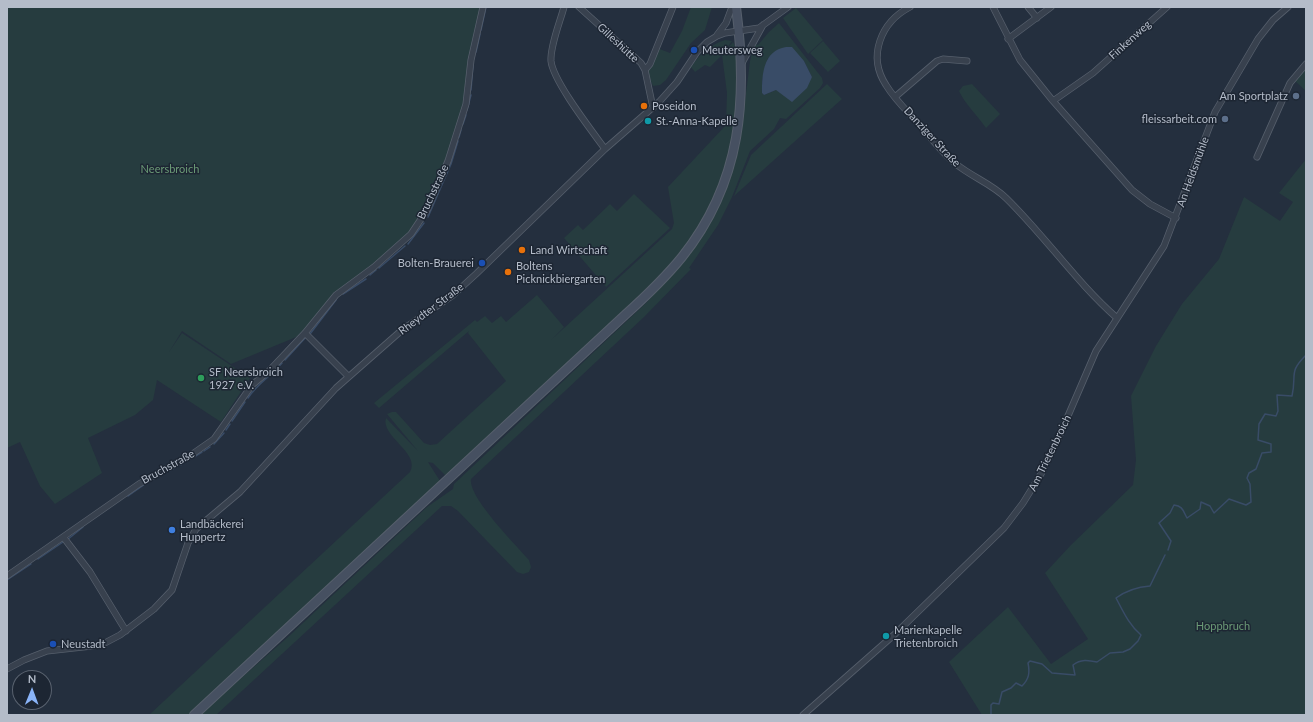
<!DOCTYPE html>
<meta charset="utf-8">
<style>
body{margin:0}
#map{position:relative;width:1313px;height:722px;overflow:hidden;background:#242f3e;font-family:Lato,sans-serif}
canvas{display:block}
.frame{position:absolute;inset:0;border:8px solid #b4bcc9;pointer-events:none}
.north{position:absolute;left:12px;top:670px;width:40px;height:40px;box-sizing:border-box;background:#1d2633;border:1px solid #59626f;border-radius:50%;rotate:1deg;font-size:11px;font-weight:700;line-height:16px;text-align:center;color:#b4bcc9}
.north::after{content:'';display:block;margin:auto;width:14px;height:18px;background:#8ab4f8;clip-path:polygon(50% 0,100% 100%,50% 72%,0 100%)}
</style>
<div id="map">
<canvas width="1313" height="722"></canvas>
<div class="frame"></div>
<div class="north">N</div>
</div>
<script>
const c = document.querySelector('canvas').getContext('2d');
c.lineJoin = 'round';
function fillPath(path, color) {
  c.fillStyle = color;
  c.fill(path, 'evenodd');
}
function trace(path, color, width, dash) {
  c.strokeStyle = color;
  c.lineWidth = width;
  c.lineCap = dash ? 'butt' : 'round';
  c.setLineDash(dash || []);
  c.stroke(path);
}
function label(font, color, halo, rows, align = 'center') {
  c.font = font + ' Lato,sans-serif';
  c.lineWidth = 3;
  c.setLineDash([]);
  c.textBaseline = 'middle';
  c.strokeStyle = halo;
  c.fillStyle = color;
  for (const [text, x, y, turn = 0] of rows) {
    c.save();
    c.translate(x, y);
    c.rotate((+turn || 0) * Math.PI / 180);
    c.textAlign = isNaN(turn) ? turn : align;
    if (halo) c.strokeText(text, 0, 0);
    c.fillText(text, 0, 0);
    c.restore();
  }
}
fillPath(new Path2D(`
 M7,7h476l-19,98 -18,57 -25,56 -13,19 -36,30 -36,25 -35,43 -70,29 -49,-33 -13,21 13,-19 68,45 -29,44 -64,-42 -4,20 -18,15 -47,23 14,35 -47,31 -15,-18 -20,-44 -13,6z
 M691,7h21l-7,23 -14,13 -25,37 -6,5 -7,1 -7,-16 11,-22 13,5 12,-22z
 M796,8l27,32 -15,14 -25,-36z
 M779,23l43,55 1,5 -3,5 -34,31 -6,-1 -6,11 -24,22 -18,46 -14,28 -29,43 2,1 -47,48 -173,162c-3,18 45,66 58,81l2,7 -2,5 -6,2 -6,-2 -59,-61 -7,-5h-9l-226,209h-17l89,-78 139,-130 26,-18 1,-5 193,-182 44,-51 26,-44 14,-34 9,-31 10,-81 4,-17 4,1 11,-13zM768,58l36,3 8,16 -31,15 -5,-2 -12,5 -2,-2c0,-12 1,-23 6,-35z
 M725,40l7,1 -10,14 11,-13 2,4c3,28 4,67 -2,94 -8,38 -26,79 -51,110 -8,11 -19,22 -28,32l-208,194 -13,-13 -5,-1 12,19 -251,234h-40l261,-243c11,-19 -30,-36 -24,-54l32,33 -31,-37 5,-2h4l28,31 6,2 7,-1 69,-63 -38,-48 1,-2 -90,77 -5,-5 101,-83 2,2 8,-6 7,7 9,-7 5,6 31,-27 27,32 -13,13 121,-111 2,-6 -6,-36 58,-62 1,-32 -5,-38 -12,12 -5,-2 -10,7 -4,-5c9,-13 19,-22 34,-27z
 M823,41l17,20 -12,11 -18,-19z
 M1306,68v23l-11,-10z
 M827,84l15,15 -108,97 17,-41z
 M972,84l28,30 -14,14c-9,-13 -21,-24 -27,-37l4,-5z
 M1306,159v556h-324l-33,-53 59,-55 43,57 37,-25 -43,-66 26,-28 62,-60 3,-25 -5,-64 25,-50 26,-42 37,-45 25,-62 36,24 13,-19 -14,-9z
 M634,194l36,34 -64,59 -42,-49 14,-13 5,5 27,-26 7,7z`), '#263c3f');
fillPath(new Path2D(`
 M786,47h6l12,14 8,16 -5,11 -15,14 -16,-12 -12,5 -2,-2c0,-19 1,-42 24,-46z`), '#394c67');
trace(new Path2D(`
 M481,30l5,-23
 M476,52l4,-18
 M471,90l2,-25
 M467,110l4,-15
 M463,124l3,-9
 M459,137l2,-7
 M428,217l23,-53 7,-23
 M408,244l16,-21
 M379,268l26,-22
 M370,275l6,-5
 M343,294l23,-15
 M310,334l26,-34
 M285,360l21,-23
 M248,398c9,-14 23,-22 34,-35
 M232,421l13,-19
 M226,430l4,-6
 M214,444l10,-11
 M204,451l6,-4
 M194,457l8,-5
 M181,465l9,-6
 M169,471l9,-5
 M128,496l20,-14
 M67,540l16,-13
 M1168,550l3,-9 -12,-18 11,-10 4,-8c9,1 9,6 13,13l13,-9 1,-7 9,4 4,7 15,-14 17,6 5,-3 -1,-18 -3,-6 2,-5 7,-4 6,-16 9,-1v-8l-13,-4 1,-16 6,-10 11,2 2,-5 -1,-16 15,1c5,-22 -4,-23 14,-41
 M38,559l25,-17
 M7,580l24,-16
 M991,715v-10l2,-2 6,1 3,-12 9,-4 5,-5 6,3c7,-7 8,-13 6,-23l2,-2 12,3 10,9 23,2 -2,-10c8,-6 15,-5 24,-3l13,-9 13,-1 7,-3 8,-8 3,-6c-12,-10 -18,-24 -25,-37 11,-8 21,-11 34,-12l15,-31`), '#394c67', 1.5);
const street = new Path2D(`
 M564,7c-4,15 -14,39 -13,54 2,20 41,70 54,88
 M579,7l62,56 4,7 8,38
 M910,7c-29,15 -43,49 -24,78 9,15 22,27 33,39 12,14 23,29 37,40 16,13 36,20 50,34 39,38 70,84 111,120
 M993,7l27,53 33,41 79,89 18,14 26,14
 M1028,7l9,11
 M717,35l9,-12 6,-16
 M1008,39l43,-32
 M742,63l21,-38
 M645,70l5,-6 23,-57
 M895,97l42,-36 6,-2 24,2
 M1053,101l40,-28 74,-66
 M1257,157l33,-74 16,-19
 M305,333l43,43
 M64,538l26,34 36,59
 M7,576l132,-92 52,-29 23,-16 38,-54 18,-15 35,-37 31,-38 38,-28 37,-33 16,-24 21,-49 18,-57 5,-44 12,-53
 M7,669l17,-9 23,-9 54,-6 19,-10 34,-26 18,-19 16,-47 8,-14 44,-37 96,-104 66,-58 51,-35 23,-21 129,-125 54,-47 18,-20 20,-30 10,-10 10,-6 8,-3 34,-5 29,-21
 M803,715l92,-81 109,-106 19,-25 18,-29 17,-35 38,-88 68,-105 51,-134 43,-73 15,-19 15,-13`);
const secondary = new Path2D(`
 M194,715l431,-400c20,-18 40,-37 57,-58 60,-75 66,-159 54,-250`);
trace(street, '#565f6c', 7);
trace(secondary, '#565f6c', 10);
trace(street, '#38414e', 5.5);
trace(secondary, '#465061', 8);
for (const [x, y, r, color] of [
 [694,50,4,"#1a4fb4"],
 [1296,96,4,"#5c6f8a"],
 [644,106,4,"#e8710a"],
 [1225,119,4,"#5c6f8a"],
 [648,121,4,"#0f9aa8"],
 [522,250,4,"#e8710a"],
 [482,263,4,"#1a4fb4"],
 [508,272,4,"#e8710a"],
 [201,378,4,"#2e9e5b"],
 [172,530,4,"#3f7fe0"],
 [886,636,4,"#0f9aa8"],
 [53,644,4,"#1a4fb4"]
]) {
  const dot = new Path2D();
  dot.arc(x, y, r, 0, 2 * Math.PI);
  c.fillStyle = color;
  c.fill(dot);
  trace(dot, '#1d2633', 1.5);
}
label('11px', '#b4bcc9', '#1d2633', [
 ["Finkenweg",1130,40,-42],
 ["Gilleshütte",618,43,43],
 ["Danziger Straße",932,137,47],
 ["An Heldsmühle",1193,172,-70],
 ["Bruchstraße",433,192,-65],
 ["Rheydter Straße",431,309,-37],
 ["Am Trietenbroich",1050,453,-64],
 ["Bruchstraße",168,467,-29]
]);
label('11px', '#b4bcc9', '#1d2633', [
 ["Meutersweg",702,50],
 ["Am Sportplatz",1288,96,"right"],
 ["Poseidon",652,106],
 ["fleissarbeit.com",1217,119,"right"],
 ["St.-Anna-Kapelle",656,121],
 ["Land Wirtschaft",530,250],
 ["Bolten-Brauerei",474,263,"right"],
 ["Boltens",516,266],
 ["Picknickbiergarten",516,279],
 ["SF Neersbroich",209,372],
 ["1927 e.V.",209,385],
 ["Landbäckerei",180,524],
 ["Huppertz",180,537],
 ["Marienkapelle",894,630],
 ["Trietenbroich",894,643],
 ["Neustadt",61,644]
], 'left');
label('11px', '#6b9a76', '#1d2633', [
 ["Neersbroich",170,169],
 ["Hoppbruch",1223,626]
]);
</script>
